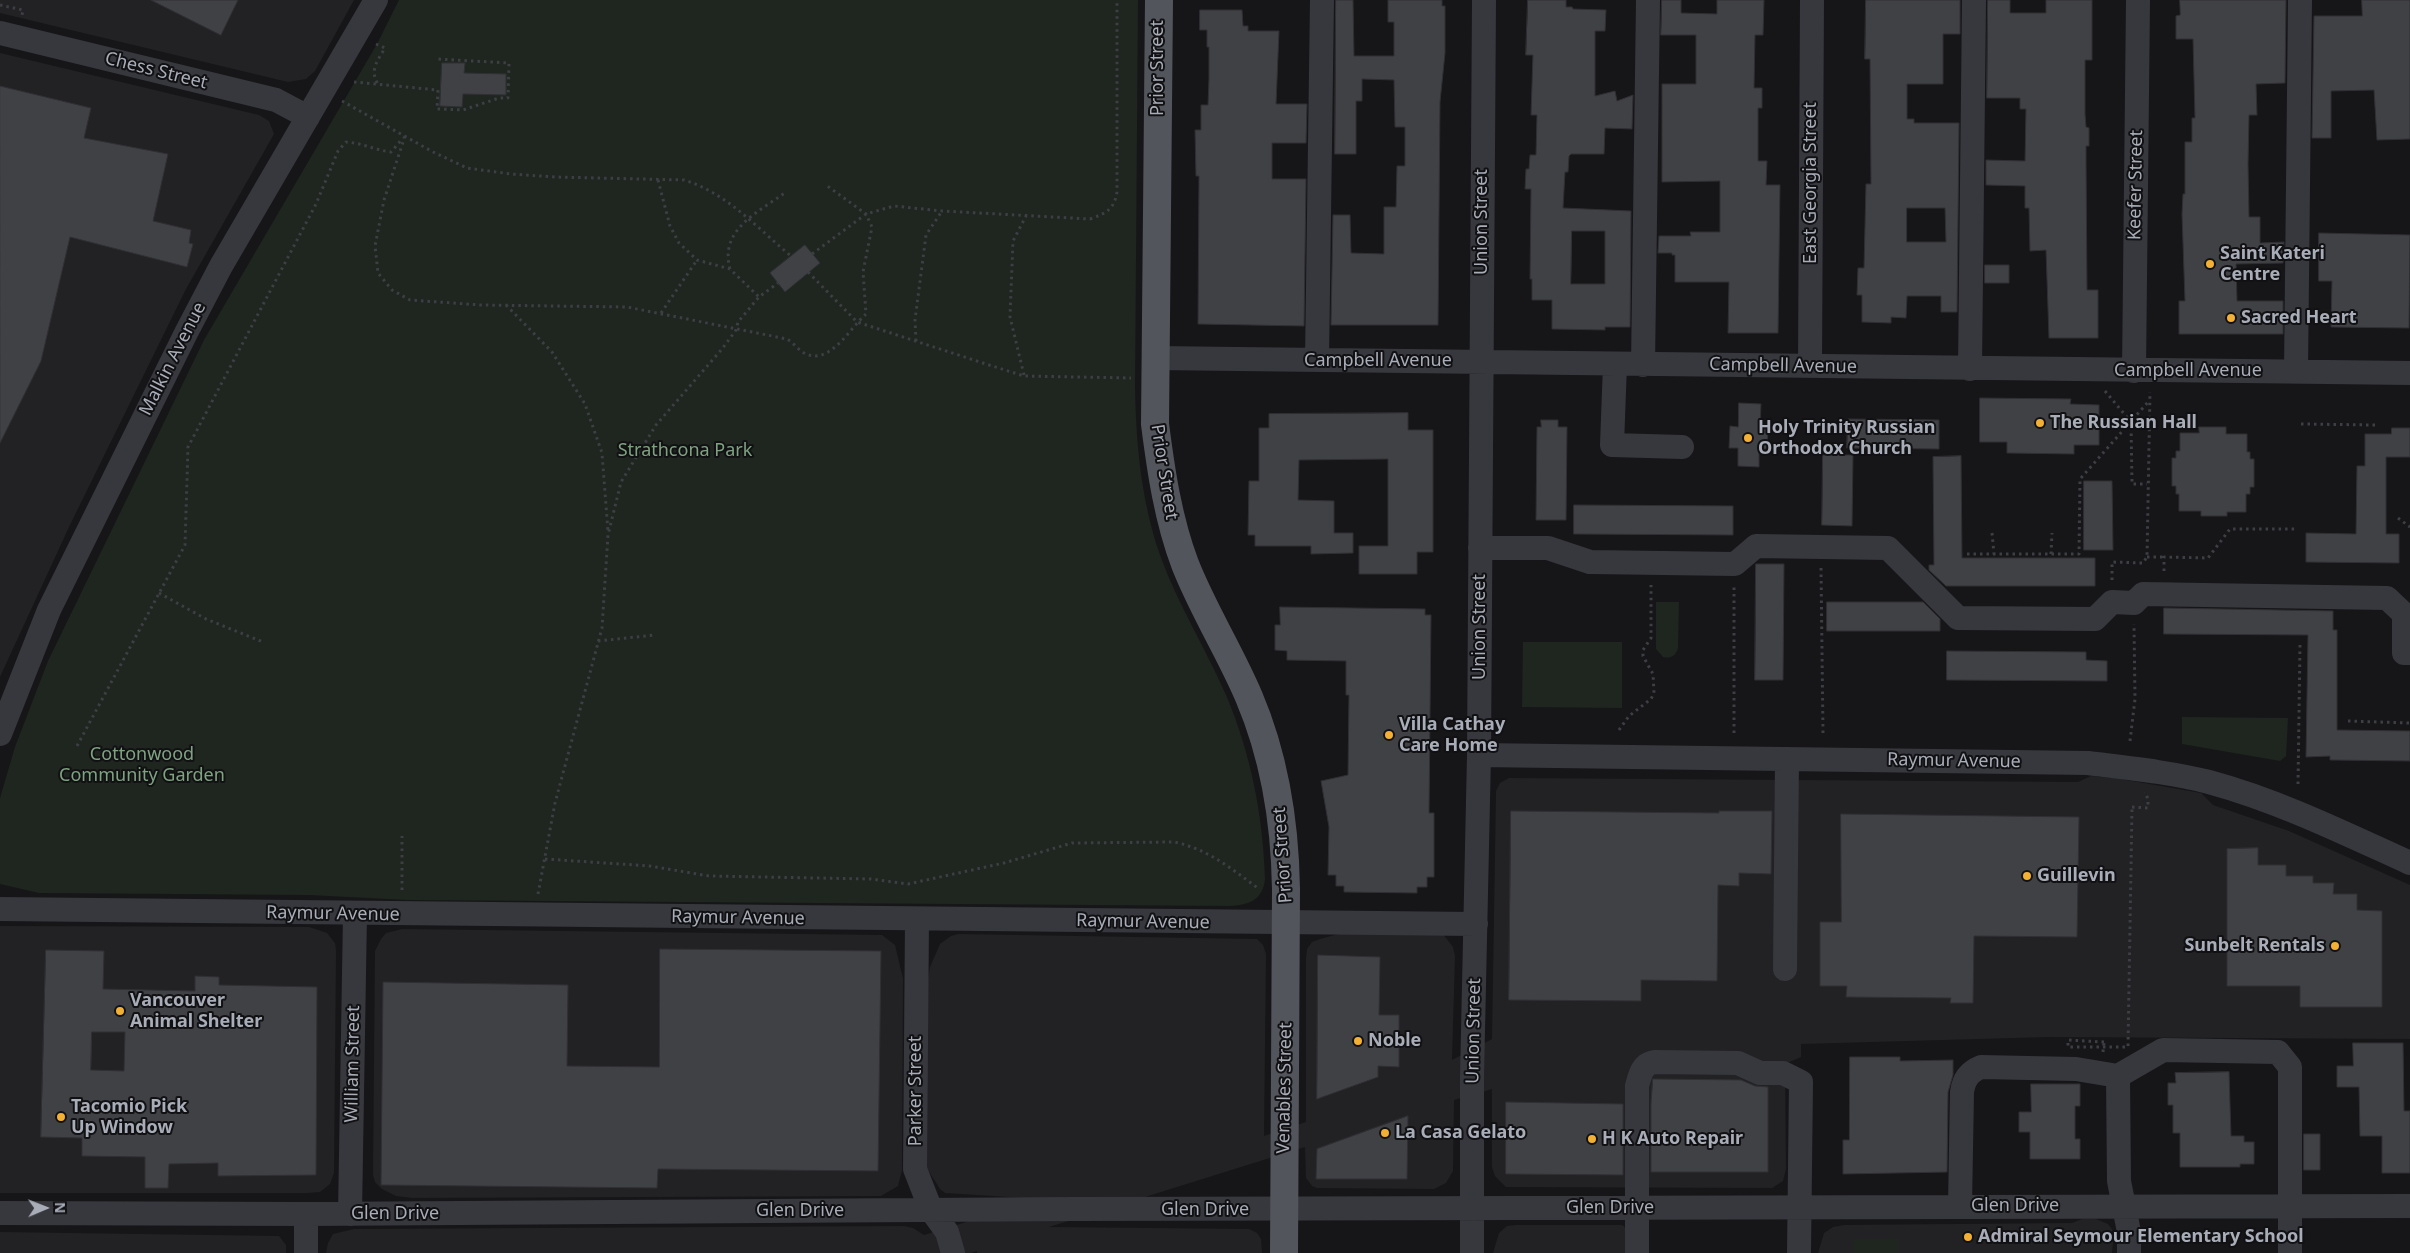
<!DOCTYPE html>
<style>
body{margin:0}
#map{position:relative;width:2410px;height:1253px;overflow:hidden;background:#161618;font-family:"Noto Sans",sans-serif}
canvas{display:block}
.north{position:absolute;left:20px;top:1183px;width:50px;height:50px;-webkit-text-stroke:4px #111113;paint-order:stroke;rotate:89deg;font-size:14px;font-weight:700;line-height:20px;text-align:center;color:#a8adb8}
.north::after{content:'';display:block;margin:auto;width:18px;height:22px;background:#a8adb8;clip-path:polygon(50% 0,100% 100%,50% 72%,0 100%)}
</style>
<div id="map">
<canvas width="2410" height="1253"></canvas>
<div class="north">N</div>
</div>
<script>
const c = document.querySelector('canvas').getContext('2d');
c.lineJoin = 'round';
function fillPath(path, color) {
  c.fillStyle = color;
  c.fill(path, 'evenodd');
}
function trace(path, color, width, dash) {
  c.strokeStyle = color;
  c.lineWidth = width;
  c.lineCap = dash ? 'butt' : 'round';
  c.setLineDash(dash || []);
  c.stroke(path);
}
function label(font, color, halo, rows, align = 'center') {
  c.font = font + ' "Noto Sans",sans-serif';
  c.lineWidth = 4;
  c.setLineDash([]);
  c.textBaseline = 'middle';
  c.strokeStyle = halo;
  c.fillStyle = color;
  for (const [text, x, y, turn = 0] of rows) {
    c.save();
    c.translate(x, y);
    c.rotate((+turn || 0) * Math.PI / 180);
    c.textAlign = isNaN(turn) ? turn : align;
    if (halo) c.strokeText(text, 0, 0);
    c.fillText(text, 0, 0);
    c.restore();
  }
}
fillPath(new Path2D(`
 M0,0h354l-39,71 -9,8 -18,3 -288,-69z
 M0,53l259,62 10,6 5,13 -88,155 -117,238 -69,150z
 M2091,776l24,2 86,15 12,12 76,26 121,54v154l-361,-2 -248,7v13l-16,7 1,105 -3,12 -11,7 -266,-1 -11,-11 -3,-9v-78l-38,11 -1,71 -7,12 -12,6 -117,-1 -5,-2 -6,-8 -1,-31 -256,80 200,2 8,4 4,6 1,14h-285v-2l-6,2h-645l2,-10 5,-9 21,-5 550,-3 9,2 11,7 117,-36 -96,-6 -5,-4 -14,-22 1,-183 3,-17 10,-23 11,-8 7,-2 299,5 6,6 3,9 -2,182 42,-14v-163l1,-10 5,-7 8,-3 29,-8 94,3 10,13 2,9 -3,104 40,-21 4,-248 4,-8 9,-5 569,4z
 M0,926l309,1 18,6 8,10 1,7 -2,223 -4,11 -10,8 -12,1h-308z
 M402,929l480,6 13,10 8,34 -1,191 -4,16 -17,10 -468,2 -17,-2 -14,-7 -7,-7 -2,-7 2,-224 6,-12 5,-6z
 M2082,1219h14l12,5 6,8 -2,21h-294l6,-20 9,-6 11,-2 228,-2z
 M1516,1225h105l3,1 13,27h-144l6,-20 8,-7z
 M0,1232l279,4 7,9v8h-286z`), '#222225');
fillPath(new Path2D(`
 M399,0h739l-3,387c1,56 6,113 25,168 18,50 45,92 66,140 25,59 37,121 39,184 -2,21 -16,26 -35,27l-823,-6 -98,-5 -270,-2 -39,-9v-86l15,-51 33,-86 156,-321 173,-296z
 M1656,602h23l-1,46c-2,8 -8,11 -15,9l-7,-8z
 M1523,642h99v66l-100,-1z
 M2182,717l106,1 -2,38 -6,5 -98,-17z
 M1854,1239h45v14h-45z`), '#1e261f');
const building = new Path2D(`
 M151,0h87l-17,35z
 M1336,0h17l1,56h40v-34h-6v-22h54v6h3v47l-5,49 -2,223h-107l2,-110h17l1,38 33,1v-47h12l1,-41h8v-39h-10l-1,-47 -32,-1v22h-6v53h-21z
 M1528,0h38v7h6l1,2 33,1 -1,21h-10v65l20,-5 2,10 16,-6 -1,34 -27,-1 -1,26h-33l-2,2 -1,16h-3l-2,36 68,3 -1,116h-25v3l-53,-1v-29h-20v-21h-2l1,-90h-6l1,-20h3l1,-14h6l1,-40h-6l2,-60h-7zM1572,231h33v53h-34z
 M1662,0h19v13l36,1v-14h47l-1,35h-8l-1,53h8v20h-4v53h9l-1,24h14l-2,148h-50l1,-51h-54v-27h-3v-2h-14l1,-17h32l-1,-4h30v-51l-58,1v-98h34v-49h-35z
 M1866,0h94v34h-17v50h-36v35h7v4h45l-2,189h-16v-16h-34l-1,22 -15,-1v6l-29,-1v-27h-5l1,-27h6l2,-84h5l-1,-125h-5zM1907,208h38l1,34h-39z
 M1988,0h22v13h36v-13h46v60h-7v54l1,13 3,1v18h-3v14l1,130h11v48h-49l-3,-88 -16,1 -1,-43h-4v-22l-39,-1v-25l39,1 1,-52h-6v-11h-33z
 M2180,0h106l-1,83 -29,1 1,31h-8l-1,49 1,53h11v26l24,-1 -1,21 -47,1 1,37h46v33h-104v-33h6l-3,-87 1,-20h2v-52h7v-24h3l-2,-79h-17v-23l4,-1z
 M2362,0h48v139l-33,1 -3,-50 -43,1v47h-19l2,-122h48z
 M1200,10h42l1,16h5v5h31l-3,73h31l-1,39h-34v36h34l-2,147 -106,-2 1,-148h-3l-1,-46h6v-25h7l1,-26v-32h-2v-17h-7z
 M442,63h23l-1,10 42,1v21l-43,-1 -1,13 -22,-1z
 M0,86l91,22 -7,30 84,16 -15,67 38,9 -2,13 4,1 -6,23 -117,-30 -29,124 -41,82z
 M2319,233l91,2 -1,93 -78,-1 1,-46h-13z
 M805,245l15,18 -35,29 -15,-19z
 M1985,265h24v18h-24z
 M1980,398l91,1 -1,5 29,1v40h-25v9l-67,-1v-11h-27z
 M1739,403l22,1 -1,23h8l-1,22h-8v18l-21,-1v-18h-9l1,-22 8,1z
 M1408,413v17h25v122h-16v22h-58v-28h29v-87l-89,1 -1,40 36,1v32h19v20l-42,1v-8h-56v-11h-7l1,-54h10v-53h10v-14z
 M1848,419l91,1v29l-92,-1z
 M1541,420h17v7h9l-1,93h-30l1,-93h4z
 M2199,427h27v7h21v18h3v7h4v28h-4v7h-4v18h-19v4h-26v-5h-22v-17h-3v-8h-4v-28h4v-7h4v-18h19z
 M2392,428h18v29h-24v77h13v29l-93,-1v-29l50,1 1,-68h8v-32h26z
 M1823,455h30l-1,71 -30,-1z
 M1961,456l1,102h133v28h-149l-17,-16v-5h5l-1,-108z
 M2084,481h28l1,69h-29z
 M1574,505l159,1v29l-159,-1z
 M1756,564h28l-1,116h-28z
 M1827,602h96l17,17v12h-113z
 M1280,607l145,2v6h6l-2,198h5v64h-7v10h-10v6l-73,-1v-6h-8v-11h-8l1,-48 -8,-46 27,-6 1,-80h-3v-34l-59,-1v-9l-12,-1v-25h5z
 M2164,608l169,3v19h4v100l73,1v30l-80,-1v-4l-24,1 2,-122 -144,-1z
 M1947,651l139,1v8l21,1v20l-160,-1z
 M1511,811l208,2v-2h53l-1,63 -32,-1v13l-21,-1 -1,96 -76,-1v21l-132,-1z
 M1841,814l238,3 -2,120 -103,-1 -1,67h-23l1,-5 -105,-1 1,-11h-27v-64h21z
 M2258,848v17h28v11h27v7h21l-1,11h24v16l25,1v96h-82v-21h-73v-137z
 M660,949l221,2 -3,220 -220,-2 -1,19 -276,-3 2,-203 185,3 -1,81 92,1z
 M46,950l58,1 -1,38 92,2v-15l24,1v8l98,2 -1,188 -98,1v-13l-49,1 -1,24h-23v-31l-63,-1v-18l-41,-1zM92,1032h33l-1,39 -33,-1z
 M1318,955l62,2 -1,58h20v52l-21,-1v11l-61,22z
 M2353,1043h50l1,68h6v62h-28v-37h-22l-1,-49h-22v-21h16z
 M1850,1057h50v4l53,-1v15l-5,17 -1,80 -104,2v-34h6z
 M2229,1072l2,64h13v6h10v22h-14v3h-60v-34h-7v-28h-5v-22h8l-1,-10z
 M1653,1079l88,1 14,6 13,1v85h-117v-68z
 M2031,1084h49v22h-5v33h5v20h-50v-27h-11v-20h12z
 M1506,1102l117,2v71l-117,-1z
 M1408,1116l-1,63h-91l1,-30z
 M2304,1134h16v36h-16z`);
fillPath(building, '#404145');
trace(building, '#303034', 1);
trace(new Path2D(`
 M0,5l23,5 -1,5
 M376,44l9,4c-7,12 -16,22 -7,36
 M354,82l84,8 -1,19 26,1 36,-12h9l1,-35 -72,-4
 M342,101l91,51 34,16 44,6 44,3 129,3c43,13 73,48 107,76
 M405,136l-21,64 -9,46 3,27 14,17 18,10 71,5 146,2 160,32c7,4 12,12 19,15 24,11 44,-26 60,-40l-3,-42 9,-45 -6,-13 -40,-29
 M658,180l12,46 9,17 18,17 33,9 29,28
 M812,254l54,-40 28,-8 48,5 148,8c16,-6 24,-9 27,-27v-192
 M730,269c-11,-40 29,-57 56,-77
 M808,272l49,50 129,42 38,12 107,2
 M506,305l46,47 33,52 17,49 6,79
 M661,313l36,-53
 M916,341l-1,-21 11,-85 16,-24
 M1024,375l-14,-58 3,-76 13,-25
 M2105,391l26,31 1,62h15
 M2301,424l74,1
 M2398,518l12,9
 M1992,533l2,21
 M1967,554h112l1,-75 69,-78
 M2051,554l1,-21
 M2147,557h17
 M1821,568l2,165
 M2164,571v-14l44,1 22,-29h65
 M2112,580v-18l31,1 4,-6 3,-165
 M159,593l47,26 57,23
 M598,641l57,-6
 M2348,721l62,2
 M1619,730l10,-14 22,-17 3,-6 -1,-19 -10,-18v-6l8,-12v-53
 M1734,733v-148
 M2130,741l5,-42 -1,-75
 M77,746l108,-201 3,-98 128,-243 22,-53 8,-9c16,1 29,8 45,10l12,-14
 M2298,784l2,-139
 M2132,807l16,1v-9l-3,-7
 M545,859l105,7 59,10 162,3 37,5 96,-21 68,-20 102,-1c34,7 58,27 85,47
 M402,890v-54
 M538,894l17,-91 47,-175 6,-93 13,-53 35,-57 66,-76 14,-19 2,-8 21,-25 19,-14
 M2103,1052l1,-10`), '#3d3f44', 3, [2.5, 4]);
trace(new Path2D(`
 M0,33l276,67 32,17
 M1155,358l1255,15
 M1317,360l5,-360
 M1615,364l-3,81 70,2
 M1643,365l5,-365
 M1810,366l2,-366
 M1970,369l4,-369
 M2134,371l4,-371
 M2296,371l4,-371
 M1480,548h68l42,14 145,2 21,-18 132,2 70,70 137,1 17,-17 22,1 9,-9 244,4 17,16v39h6
 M0,734l49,-124 137,-277 35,-67 155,-266
 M1479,755l609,8c40,5 81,9 121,19 70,19 135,51 201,81
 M0,909l1476,15
 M917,919l-2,250 16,41 16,22 6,21
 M1785,969l2,-210
 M2118,1076l1,105 10,51v21
 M1960,1206l2,-114c2,-13 7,-20 19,-25l95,2 42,7 45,-26 115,2 12,15v186
 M0,1213l306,1 768,-5 1336,-3
 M306,1214v39
 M350,1214l5,-300
 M1472,1253v-176l7,-322 5,-755
 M1637,1253v-167c3,-11 5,-22 17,-24l84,1 22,10h23l18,9 -2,171`), '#37383d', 24);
trace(new Path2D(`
 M1159,0l-4,424c6,47 13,95 30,140 18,46 45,88 64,133 26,61 36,126 37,192l-2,364`), '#53555c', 28);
trace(new Path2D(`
 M2104,1042l-36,-2v7h60l4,-240`), '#3d3f44', 3, [2.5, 4]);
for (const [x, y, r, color] of [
 [2210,264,5,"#f2b134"],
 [2231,318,5,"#f2b134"],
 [2040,423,5,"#f2b134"],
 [1748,438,5,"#f2b134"],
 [1389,735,5,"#f2b134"],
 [2027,876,5,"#f2b134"],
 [2335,946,5,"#f2b134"],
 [120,1011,5,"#f2b134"],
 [1358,1041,5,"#f2b134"],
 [61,1117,5,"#f2b134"],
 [1385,1133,5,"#f2b134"],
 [1592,1139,5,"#f2b134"],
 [1968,1237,5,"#f2b134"]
]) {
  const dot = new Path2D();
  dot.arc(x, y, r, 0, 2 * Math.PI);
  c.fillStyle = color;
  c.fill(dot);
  trace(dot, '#111113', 2);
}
label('18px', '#a8adb8', '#111113', [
 ["Prior Street",1158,68,-90],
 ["Chess Street",156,71,14],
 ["East Georgia Street",1811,183,-90],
 ["Keefer Street",2136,185,-89],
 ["Union Street",1482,222,-90],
 ["Malkin Avenue",173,359,-63],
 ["Campbell Avenue",1378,361],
 ["Campbell Avenue",1783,366,1],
 ["Campbell Avenue",2188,371],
 ["Prior Street",1164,472,81],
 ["Union Street",1480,627,-90],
 ["Raymur Avenue",1954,761,1],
 ["Prior Street",1283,855,-94],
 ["Raymur Avenue",333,914,1],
 ["Raymur Avenue",738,918,1],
 ["Raymur Avenue",1143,922,1],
 ["Union Street",1474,1031,-89],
 ["William Street",353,1064,-89],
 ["Venables Street",1285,1088,-89],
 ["Parker Street",916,1091,-90],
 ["Glen Drive",2015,1206],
 ["Glen Drive",1610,1208],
 ["Glen Drive",1205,1210],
 ["Glen Drive",800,1211],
 ["Glen Drive",395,1214]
]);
label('bold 18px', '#a8adb8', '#111113', [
 ["Saint Kateri",2220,254],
 ["Centre",2220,275],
 ["Sacred Heart",2241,318],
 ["The Russian Hall",2050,423],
 ["Holy Trinity Russian",1758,428],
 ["Orthodox Church",1758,449],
 ["Villa Cathay",1399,725],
 ["Care Home",1399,746],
 ["Guillevin",2037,876],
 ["Sunbelt Rentals",2325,946,"right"],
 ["Vancouver",130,1001],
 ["Animal Shelter",130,1022],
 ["Noble",1368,1041],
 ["Tacomio Pick",71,1107],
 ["Up Window",71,1128],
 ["La Casa Gelato",1395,1133],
 ["H K Auto Repair",1602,1139],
 ["Admiral Seymour Elementary School",1978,1237]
], 'left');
label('18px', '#7fa381', '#111113', [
 ["Strathcona Park",685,451],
 ["Cottonwood",142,755],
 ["Community Garden",142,776]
]);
</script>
